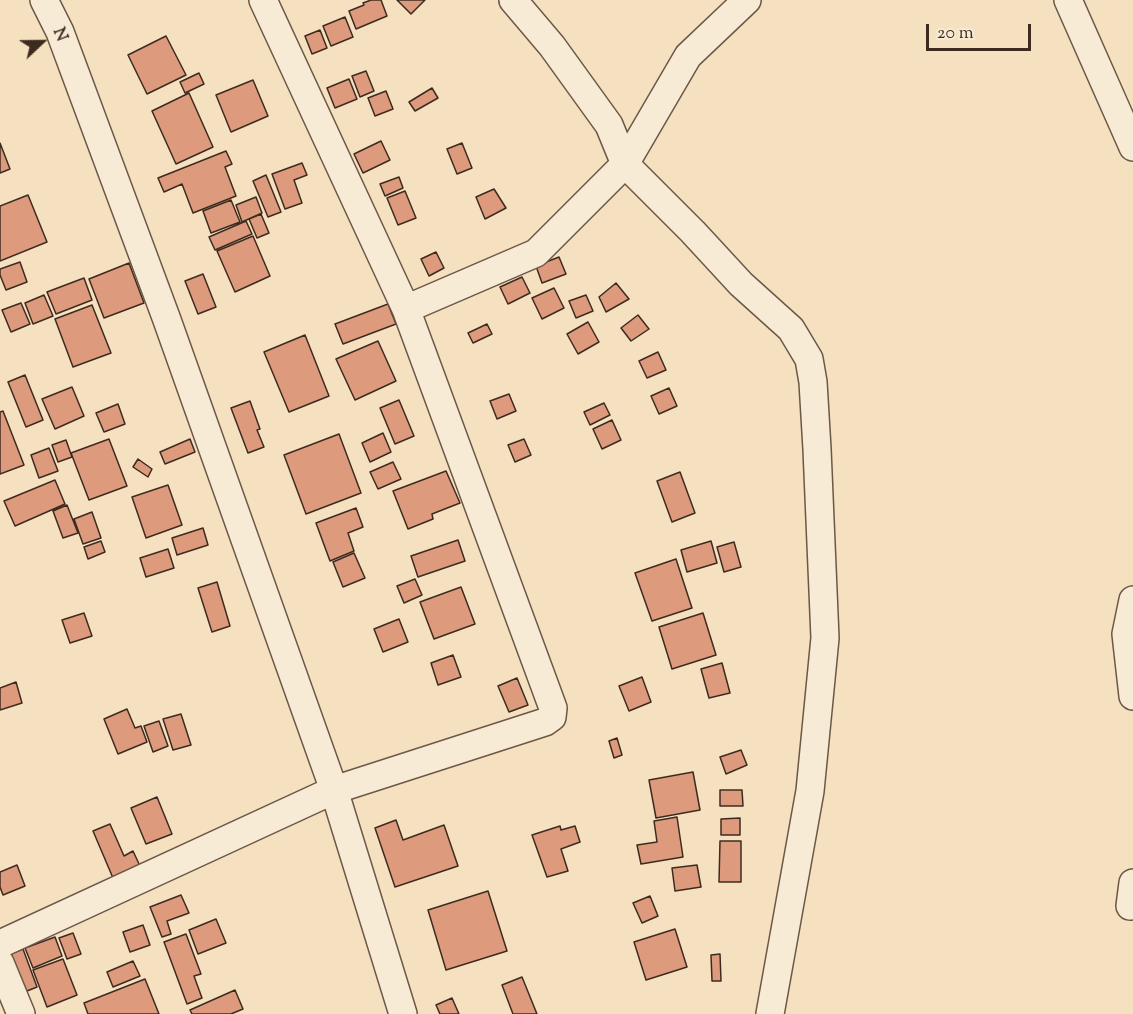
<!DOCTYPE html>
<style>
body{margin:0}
#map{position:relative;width:1133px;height:1014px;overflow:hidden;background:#f5e0bf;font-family:"Sorts Mill Goudy",serif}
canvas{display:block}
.north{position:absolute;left:12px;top:12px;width:60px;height:60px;-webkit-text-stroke:4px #f8ebd5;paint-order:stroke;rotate:68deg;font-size:16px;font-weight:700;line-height:24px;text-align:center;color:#3e2b20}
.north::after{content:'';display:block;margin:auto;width:21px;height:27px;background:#3e2b20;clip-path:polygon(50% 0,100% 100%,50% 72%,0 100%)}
.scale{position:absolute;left:926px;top:24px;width:105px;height:27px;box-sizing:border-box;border:3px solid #3e2b20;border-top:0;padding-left:8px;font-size:18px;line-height:21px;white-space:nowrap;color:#3e2b20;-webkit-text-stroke:4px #f8ebd5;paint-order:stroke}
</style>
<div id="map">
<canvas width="1133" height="1014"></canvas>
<div class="north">N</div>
<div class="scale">20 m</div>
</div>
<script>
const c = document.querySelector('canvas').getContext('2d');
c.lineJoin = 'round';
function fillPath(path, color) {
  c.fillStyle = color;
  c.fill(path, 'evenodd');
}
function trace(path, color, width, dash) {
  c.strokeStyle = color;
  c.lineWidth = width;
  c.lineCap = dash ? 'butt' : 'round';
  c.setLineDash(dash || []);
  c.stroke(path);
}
const building = new Path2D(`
 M371,0h10l6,16 -31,13 -7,-18 15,-6 -1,-2z
 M397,0h28l-14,14z
 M345,17l8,20 -22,9 -8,-20z
 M320,30l7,18 -15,6 -7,-18z
 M166,36l20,39 -39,19 -19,-39z
 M366,71l8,20 -14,6 -8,-21z
 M199,73l5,11 -19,9 -5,-11z
 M349,79l8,20 -22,9 -8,-20z
 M253,80l15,36 -37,16 -15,-37z
 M432,88l6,10 -23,13 -6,-9z
 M386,91l7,18 -18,7 -7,-18z
 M189,93l24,54 -37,17 -24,-53z
 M381,141l9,19 -27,13 -9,-19z
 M0,143l10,26 -10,4z
 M462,143l10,25 -15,6 -10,-25z
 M226,151l6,13 -7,3 11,29 -43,17 -11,-29 -18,8 -6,-14z
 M302,163l5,12 -13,5 8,23 -17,6 -13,-35z
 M266,175l15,37 -13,5 -15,-36z
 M399,177l4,11 -18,8 -5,-12z
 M494,189l12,19 -21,11 -9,-22z
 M405,191l11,27 -18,7 -11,-27z
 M28,195l19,47 -47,19v-55z
 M256,197l6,16 -20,9 -6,-17z
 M231,200l9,22 -29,11 -8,-22z
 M261,214l8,19 -12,5 -8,-19z
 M246,221l6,13 -37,16 -6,-13z
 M253,236l17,40 -35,16 -18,-41z
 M436,252l8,16 -15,8 -8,-17z
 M559,257l7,17 -24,9 -6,-17z
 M20,262l7,20 -21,8 -6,-15v-6z
 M129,263l15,40 -40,15 -15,-39z
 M203,274l13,33 -18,7 -13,-33z
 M522,277l8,16 -22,11 -8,-17z
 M84,278l8,22 -36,14 -9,-22z
 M616,283l13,16 -23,13 -7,-15z
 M554,288l10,20 -22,11 -10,-21z
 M44,295l9,21 -20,8 -8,-21z
 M586,295l7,16 -17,7 -7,-17z
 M21,303l9,21 -19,8 -9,-22z
 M388,304l8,20 -53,20 -8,-20z
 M92,305l19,48 -38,14 -18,-48z
 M638,315l11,14 -18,12 -10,-13z
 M588,322l11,20 -21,12 -11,-20z
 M487,324l5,10 -19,9 -5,-10z
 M305,335l24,61 -40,16 -25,-60z
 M378,341l18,40 -41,19 -19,-41z
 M658,352l8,18 -19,8 -8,-17z
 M25,375l18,45 -17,7 -18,-45z
 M72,387l12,29 -29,13 -13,-30z
 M669,388l8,18 -18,8 -8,-18z
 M509,394l7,17 -19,8 -7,-18z
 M399,400l15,36 -19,8 -15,-36z
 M250,401l10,28 -3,1 7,17 -16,6 -17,-45z
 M604,403l6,12 -20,10 -6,-13z
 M118,404l7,20 -21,8 -8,-19z
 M3,411l21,54 -24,9v-62z
 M612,420l9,20 -19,9 -9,-20z
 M383,433l8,19 -21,10 -8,-19z
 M339,434l22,59 -55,21 -22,-59z
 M109,439l18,47 -38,14 -18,-47z
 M190,439l5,13 -30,12 -5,-12z
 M524,439l7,16 -16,7 -7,-17z
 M66,440l6,17 -14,5 -6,-17z
 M49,448l9,23 -19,7 -8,-23z
 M138,459l14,10 -4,8 -15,-10z
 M393,462l8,17 -23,10 -8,-17z
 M446,471l14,32 -28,11 1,5 -25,10 -15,-38z
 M680,472l15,41 -23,9 -15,-41z
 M55,480l10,24 -50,22 -11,-25z
 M168,485l14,40 -36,13 -14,-41z
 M67,505l11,28 -15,5 -10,-27z
 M356,508l7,19 -15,6 6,18 -24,10 -14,-38z
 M92,512l9,26 -18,6 -9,-25z
 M203,528l5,17 -31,10 -5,-17z
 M458,540l7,21 -47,16 -7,-21z
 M101,541l4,11 -17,7 -4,-12z
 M711,541l6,22 -30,9 -6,-22z
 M734,542l7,25 -17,5 -7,-25z
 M168,549l6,19 -28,9 -6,-19z
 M354,553l11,25 -22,9 -10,-25z
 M676,559l16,49 -40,13 -17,-48z
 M415,579l7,16 -18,8 -7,-17z
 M217,582l13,44 -18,6 -14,-44z
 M461,587l14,37 -41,15 -14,-37z
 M84,613l8,23 -22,7 -8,-23z
 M703,613l13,42 -44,14 -13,-42z
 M399,619l9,23 -25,10 -9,-23z
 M453,655l8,22 -23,8 -7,-22z
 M722,663l8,30 -21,5 -8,-29z
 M642,677l9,25 -22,9 -10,-25z
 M517,678l11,27 -19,7 -11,-26z
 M16,682l6,21 -22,7v-22z
 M127,709l8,19 6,-2 6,16 -29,12 -14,-35z
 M181,714l10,31 -18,5 -10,-31z
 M159,721l9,25 -15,6 -9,-26z
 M617,738l5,17 -8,3 -5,-17z
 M741,750l6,15 -21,9 -6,-17z
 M693,772l7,38 -44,8 -7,-38z
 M720,790h22l1,16h-23z
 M157,797l15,37 -26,10 -15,-36z
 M677,817l6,40 -42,7 -4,-19 20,-3 -3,-21z
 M740,818v17h-19v-16z
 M396,820l7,20 41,-15 14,41 -63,21 -20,-59z
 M110,824l14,32 9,-5 7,15 -27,12 -20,-47z
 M560,826l1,4 14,-4 5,16 -19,7 7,22 -21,6 -15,-42z
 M720,841h21v41h-22z
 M17,865l8,21 -22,9 -3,-8v-15z
 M697,865l4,22 -26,4 -3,-23z
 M488,891l19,60 -61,19 -18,-60z
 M181,895l8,18 -22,8 4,13 -9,3 -12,-30z
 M650,896l8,20 -16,7 -9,-20z
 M216,919l10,24 -28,11 -9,-24z
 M143,925l7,20 -20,7 -7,-20z
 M675,929l12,38 -41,13 -12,-38z
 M73,933l8,21 -14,5 -8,-21z
 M186,934l15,40 -7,2 8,22 -15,6 -23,-62z
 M55,937l7,19 -29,12 -8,-20z
 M23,949l14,38 -15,6 -14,-38z
 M720,954l1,27h-9l-1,-26z
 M63,959l14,36 -30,12 -14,-37z
 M133,961l7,15 -27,11 -6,-15z
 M522,977l15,37h-24l-11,-29z
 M145,979l14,35h-71l-4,-11z
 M235,990l8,19 -12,5h-39l-2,-4z
 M452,998l7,16h-19l-4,-9z`);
fillPath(building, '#dd9a7c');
trace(building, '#3e2b20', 1.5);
const street = new Path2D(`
 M44,0l16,32 107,288 167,470 69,224
 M513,0l39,46 57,79 16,39 68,68 48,52 50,45 18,30 4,23 4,67 8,189 -15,153 -40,223
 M1068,0l65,147
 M406,309l130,-56 89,-89 63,-108 59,-56
 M1133,600l-7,34 7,62
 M1130,906l3,-23
 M0,944l334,-154 211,-68 7,-5 1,-9 -147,-399 -143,-309
 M0,963l21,51`);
trace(street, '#6c5848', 30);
trace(street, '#f8ebd5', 27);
</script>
